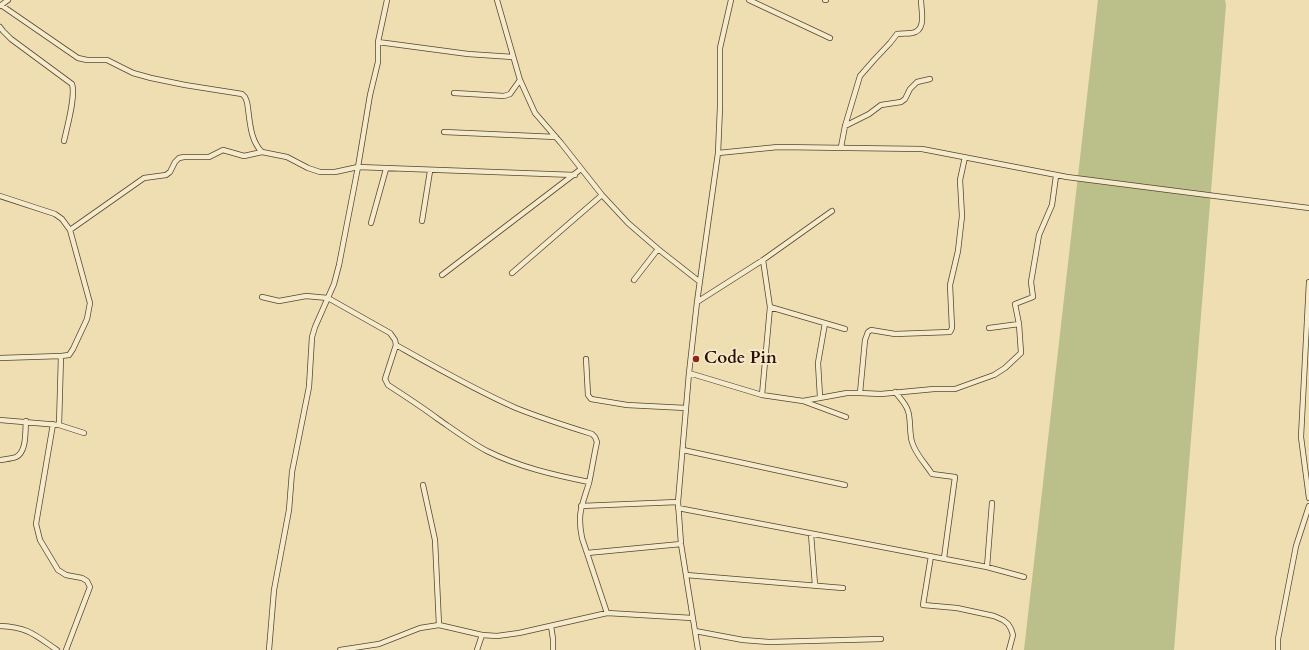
<!DOCTYPE html>
<style>
body{margin:0}
canvas{display:block;background:#eedeb1}
</style>
<canvas width="1309" height="650"></canvas>
<script>
const c = document.querySelector('canvas').getContext('2d');
c.lineJoin = 'round';
function fillPath(path, color) {
  c.fillStyle = color;
  c.fill(path, 'evenodd');
}
function trace(path, color, width, dash) {
  c.strokeStyle = color;
  c.lineWidth = width;
  c.lineCap = dash ? 'butt' : 'round';
  c.setLineDash(dash || []);
  c.stroke(path);
}
function label(font, color, halo, rows, align = 'center') {
  c.font = font + ' Cardo,serif';
  c.lineWidth = 3.5;
  c.setLineDash([]);
  c.textBaseline = 'middle';
  c.strokeStyle = halo;
  c.fillStyle = color;
  for (const [text, x, y, turn = 0] of rows) {
    c.save();
    c.translate(x, y);
    c.rotate((+turn || 0) * Math.PI / 180);
    c.textAlign = isNaN(turn) ? turn : align;
    if (halo) c.strokeText(text, 0, 0);
    c.fillText(text, 0, 0);
    c.restore();
  }
}
fillPath(new Path2D(`
 M1098,0h127l1,5 -52,645h-150z`), '#bbc08a');
const minor = new Path2D(`
 M497,0l23,80 15,33 26,30 41,52 26,28 30,26 42,33
 M749,0l81,38
 M825,0h1
 M1,5l77,53 9,2h20l26,13 18,5 34,7 57,9 3,3 2,5c3,16 2,37 15,50
 M0,6l8,-6
 M0,27l3,4 8,8 61,45c4,12 -5,43 -8,57
 M378,42l90,12 45,3
 M454,93l50,3 6,-2 10,-14
 M845,126l24,-12 12,-9 20,-3 4,-3 5,-10 7,-7 13,-3
 M444,132l112,5
 M841,147l4,-21 15,-50 14,-16 16,-17 7,-9c5,-1 10,0 15,-1 15,-2 9,-23 9,-33
 M718,153l60,-6 144,2 145,28 242,31
 M0,196l55,18 7,5 8,11 20,73 -3,16 -14,30 -4,6 -8,1 -61,2
 M422,221l8,-50
 M371,223l15,-54
 M70,230l74,-52 22,-3 4,-3 5,-10 4,-4 5,-1h25l14,-7 21,6 18,-4 25,5 21,11 12,4h15l23,-5 217,8
 M512,273l90,-78
 M442,275l139,-106
 M634,280l24,-31
 M1309,282l-8,155 8,61
 M262,297l17,4 27,-5 22,2 62,35 5,7 1,5 -11,34 3,6c17,11 34,22 50,34 16,11 32,23 49,32 32,16 67,24 102,31
 M697,302l66,-42 69,-49
 M770,307l75,22
 M989,328l30,-4 -4,-20 18,-7 -2,-15 8,-47 13,-30 4,-29
 M396,345c39,22 79,45 120,63 25,10 50,18 76,26l3,3 2,5c-3,13 -5,27 -8,41 -7,23 -12,30 -7,55l25,75
 M586,359l2,36 3,4 36,6 59,3
 M689,373l73,22 41,6 43,16
 M895,392c5,6 11,12 13,19 3,8 1,21 4,31 4,13 13,21 20,32l23,3 -11,81
 M860,393l5,-53 3,-8 3,-2 24,4 55,-2 2,-4 -2,-43 8,-34 4,-35 -2,-36 5,-23
 M762,395l8,-88 -7,-47
 M820,397l-2,-34 7,-40
 M803,401l44,-8h13l21,1 53,-5h21l39,-14 11,-7 16,-15 -2,-29
 M0,420l59,5 25,8
 M53,424l-17,100 4,16 18,30 8,5 16,3 5,3 3,6 -24,63
 M59,425l2,-69
 M683,450l162,35
 M0,460c5,-1 11,-1 16,-3 11,-5 9,-26 10,-36
 M423,485l12,55 4,85
 M581,506l97,-4
 M678,508l309,59 37,10
 M811,534l4,51
 M587,553l94,-9
 M931,556l-8,49 34,3 37,8 9,4 5,4 3,5 2,6 -4,15
 M987,567l5,-64
 M686,575l157,13
 M0,626c28,1 35,9 57,24
 M551,626l2,13v11
 M695,631l48,9 26,2 112,-3
 M269,650l5,-60 15,-80 3,-38 17,-85 3,-50 3,-10 19,-43 5,-19 19,-98 12,-72 8,-33v-20l9,-42
 M340,650l39,-6 41,-16 19,-3 43,10 15,1 22,-3 88,-20 85,5
 M477,650l5,-15
 M698,650l-17,-106 -3,-42 11,-129 8,-71 21,-149 2,-46v-59l11,-48
 M1278,650v-11l18,-93 13,-40`);
trace(minor, '#5c442e', 6);
trace(minor, '#f4eacc', 4.5);
for (const [x, y, r, color] of [
 [696,359,4,"#8f2418"]
]) {
  const dot = new Path2D();
  dot.arc(x, y, r, 0, 2 * Math.PI);
  c.fillStyle = color;
  c.fill(dot);
  trace(dot, '#f4eacc', 1.5);
}
label('bold 17px', '#2b1003', '#f4eacc', [
 ["Code Pin",704,359]
], 'left');
</script>
